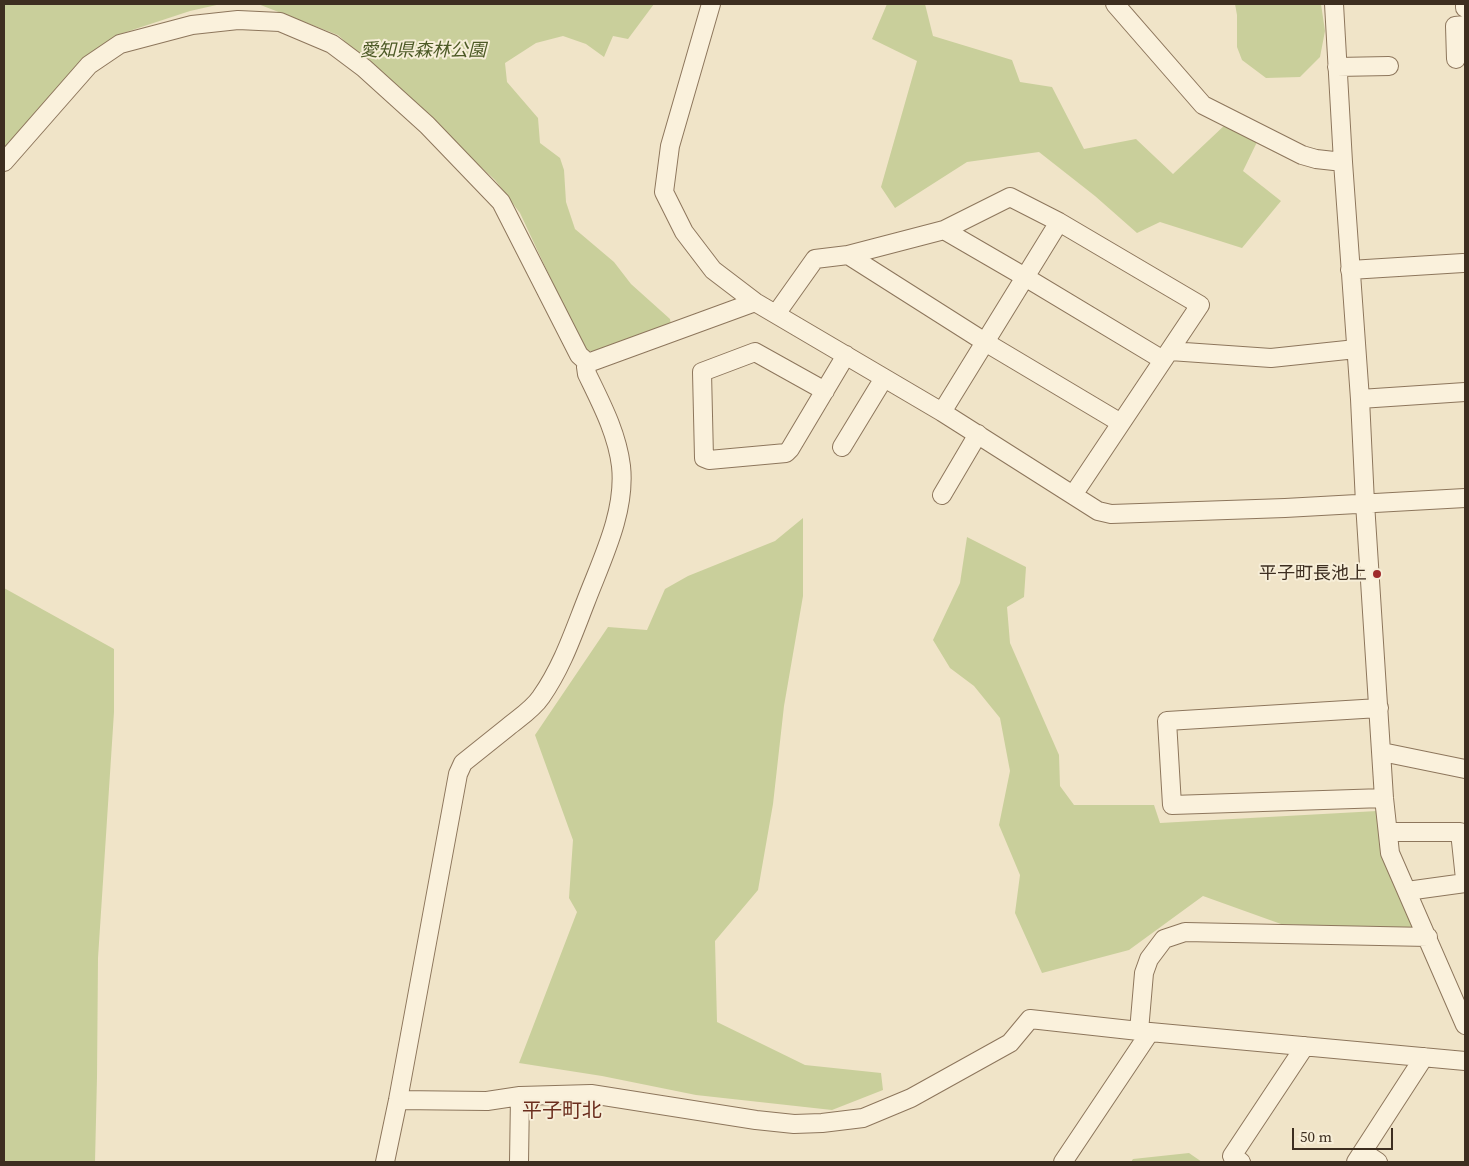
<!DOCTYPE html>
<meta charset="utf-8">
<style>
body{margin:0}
#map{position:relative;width:1469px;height:1166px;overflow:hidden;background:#f0e4c8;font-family:"Source Serif 4",serif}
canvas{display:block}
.frame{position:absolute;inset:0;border:5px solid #3d2e20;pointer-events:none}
.scale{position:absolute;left:1292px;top:1128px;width:101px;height:22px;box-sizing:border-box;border:2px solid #3d2e20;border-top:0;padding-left:6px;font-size:15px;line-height:18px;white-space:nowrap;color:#3d2e20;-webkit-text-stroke:4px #f7eed8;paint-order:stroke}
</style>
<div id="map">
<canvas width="1469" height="1166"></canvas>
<div class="frame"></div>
<div class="scale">50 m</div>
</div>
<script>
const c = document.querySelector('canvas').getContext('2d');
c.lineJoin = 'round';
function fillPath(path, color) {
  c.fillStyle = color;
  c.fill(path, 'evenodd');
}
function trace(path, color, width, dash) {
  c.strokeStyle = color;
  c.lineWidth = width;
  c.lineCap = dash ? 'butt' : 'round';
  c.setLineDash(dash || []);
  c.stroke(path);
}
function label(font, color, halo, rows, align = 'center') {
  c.font = font + ' "Source Serif 4","Noto Sans JP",serif';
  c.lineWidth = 4;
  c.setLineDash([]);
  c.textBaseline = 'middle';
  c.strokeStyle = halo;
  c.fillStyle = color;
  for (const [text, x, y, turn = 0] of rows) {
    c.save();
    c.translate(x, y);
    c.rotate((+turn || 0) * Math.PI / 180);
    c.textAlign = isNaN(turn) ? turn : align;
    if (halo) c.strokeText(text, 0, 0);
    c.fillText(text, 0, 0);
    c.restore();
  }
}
fillPath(new Path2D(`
 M4,4h217l-31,7 -73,24 -32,22 -81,92z
 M258,4h396l-26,35 -15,-3 -9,21 -18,-13 -23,-8 -27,7 -31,20 2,19 31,36 2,25 20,15 4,12 2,32 9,27 39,33 17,22 39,35 1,6 -75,27 -12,-2 -64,-137 -25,-33 -157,-145z
 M887,4h38l8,32 79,24 8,22 32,5 32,62 52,-10 37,35 54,-51 30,19 -14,29 38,30 -39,47 -82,-26 -23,11 -42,-37 -56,-44 -72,10 -72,46 -14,-21 36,-126 -45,-22z
 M1235,4h86l4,27 -5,26 -20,20 -34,1 -24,-18 -5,-13v-32z
 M803,518v78l-19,110 -11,98 -15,86 -43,51 2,81 88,43 76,8 2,17 -51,20 -136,-15 -94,-19 -83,-13 58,-151 -8,-14 4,-58 -38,-105 73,-108 39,3 18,-41 23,-13 87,-35z
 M967,537l59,30 -2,30 -17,10 3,36 49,112 1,31 14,19h80l6,18 217,-12 40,119 -136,-6 -78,-28 -74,54 -87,23 -27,-60 5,-38 -21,-50 11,-54 -10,-53 -26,-32 -24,-18 -17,-28 27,-57z
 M4,588l110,61v63l-16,246 -1,119 -2,85h-91z
 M1189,1153l13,9h-71l2,-3z`), '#c9cf9b');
const minor = new Path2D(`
 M711,4l-41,142 -6,46 20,40 29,38 42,32 187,110 156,99 13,3 174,-6 180,-10
 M1115,4l88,101 99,50 14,4 27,3
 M1334,4l9,158 17,237 5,104 19,295 6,55 75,172
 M1465,4v4
 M1456,59l-1,-33 10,-1
 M1337,67l52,-1
 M4,162l85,-97 31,-21 72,-19 46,-5 42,2 52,22 32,24 63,57 74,77 78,153 9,8
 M944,230l81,47 138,83
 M848,255l137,87 136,81
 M1350,270l113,-7
 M776,314l39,-55 33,-4 96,-25 66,-33 49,25 141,83 -127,190
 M1170,351l101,7 85,-9
 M588,363l167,-61
 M825,391l-70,-39 -53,20 2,86 5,2 77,-7 4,-4 56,-94
 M1360,399l105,-7
 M942,412l117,-190
 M842,447l42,-69
 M942,495l36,-61
 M1379,708l-212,13 5,84 212,-7
 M1382,752l83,17
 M1388,832h72l5,47
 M1407,891l58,-8
 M1139,1031l5,-58 5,-14 15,-20 21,-7 243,5
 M398,1100l89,1 33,-5 71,-2 165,26 38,4 28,-1 41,-5 48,-20 99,-55 20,-24 109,12 326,30
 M1363,1152l15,10
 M385,1162l13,-62 60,-326 5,-11c15,-12 30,-24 45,-36 11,-9 25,-18 33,-30 21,-30 32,-63 45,-96 16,-42 40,-89 35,-135 -4,-33 -20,-63 -34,-92l-1,-7 2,-4
 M519,1162l1,-66
 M1063,1162l87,-130
 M1241,1162l-9,-6 73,-110
 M1356,1162l68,-105`);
trace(minor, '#8d765c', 20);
trace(minor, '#faf1dc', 18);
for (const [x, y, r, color] of [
 [1377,574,5,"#9e2a2b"]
]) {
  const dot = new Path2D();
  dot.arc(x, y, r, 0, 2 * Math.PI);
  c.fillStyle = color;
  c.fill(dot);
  trace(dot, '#f7eed8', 2);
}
label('italic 18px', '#4d5a26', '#f7eed8', [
 ["愛知県森林公園",423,51]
]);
label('18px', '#3d2e20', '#f7eed8', [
 ["平子町長池上",1367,574]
], 'right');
label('20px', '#6b2e1e', '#f7eed8', [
 ["平子町北",562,1112]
]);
</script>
